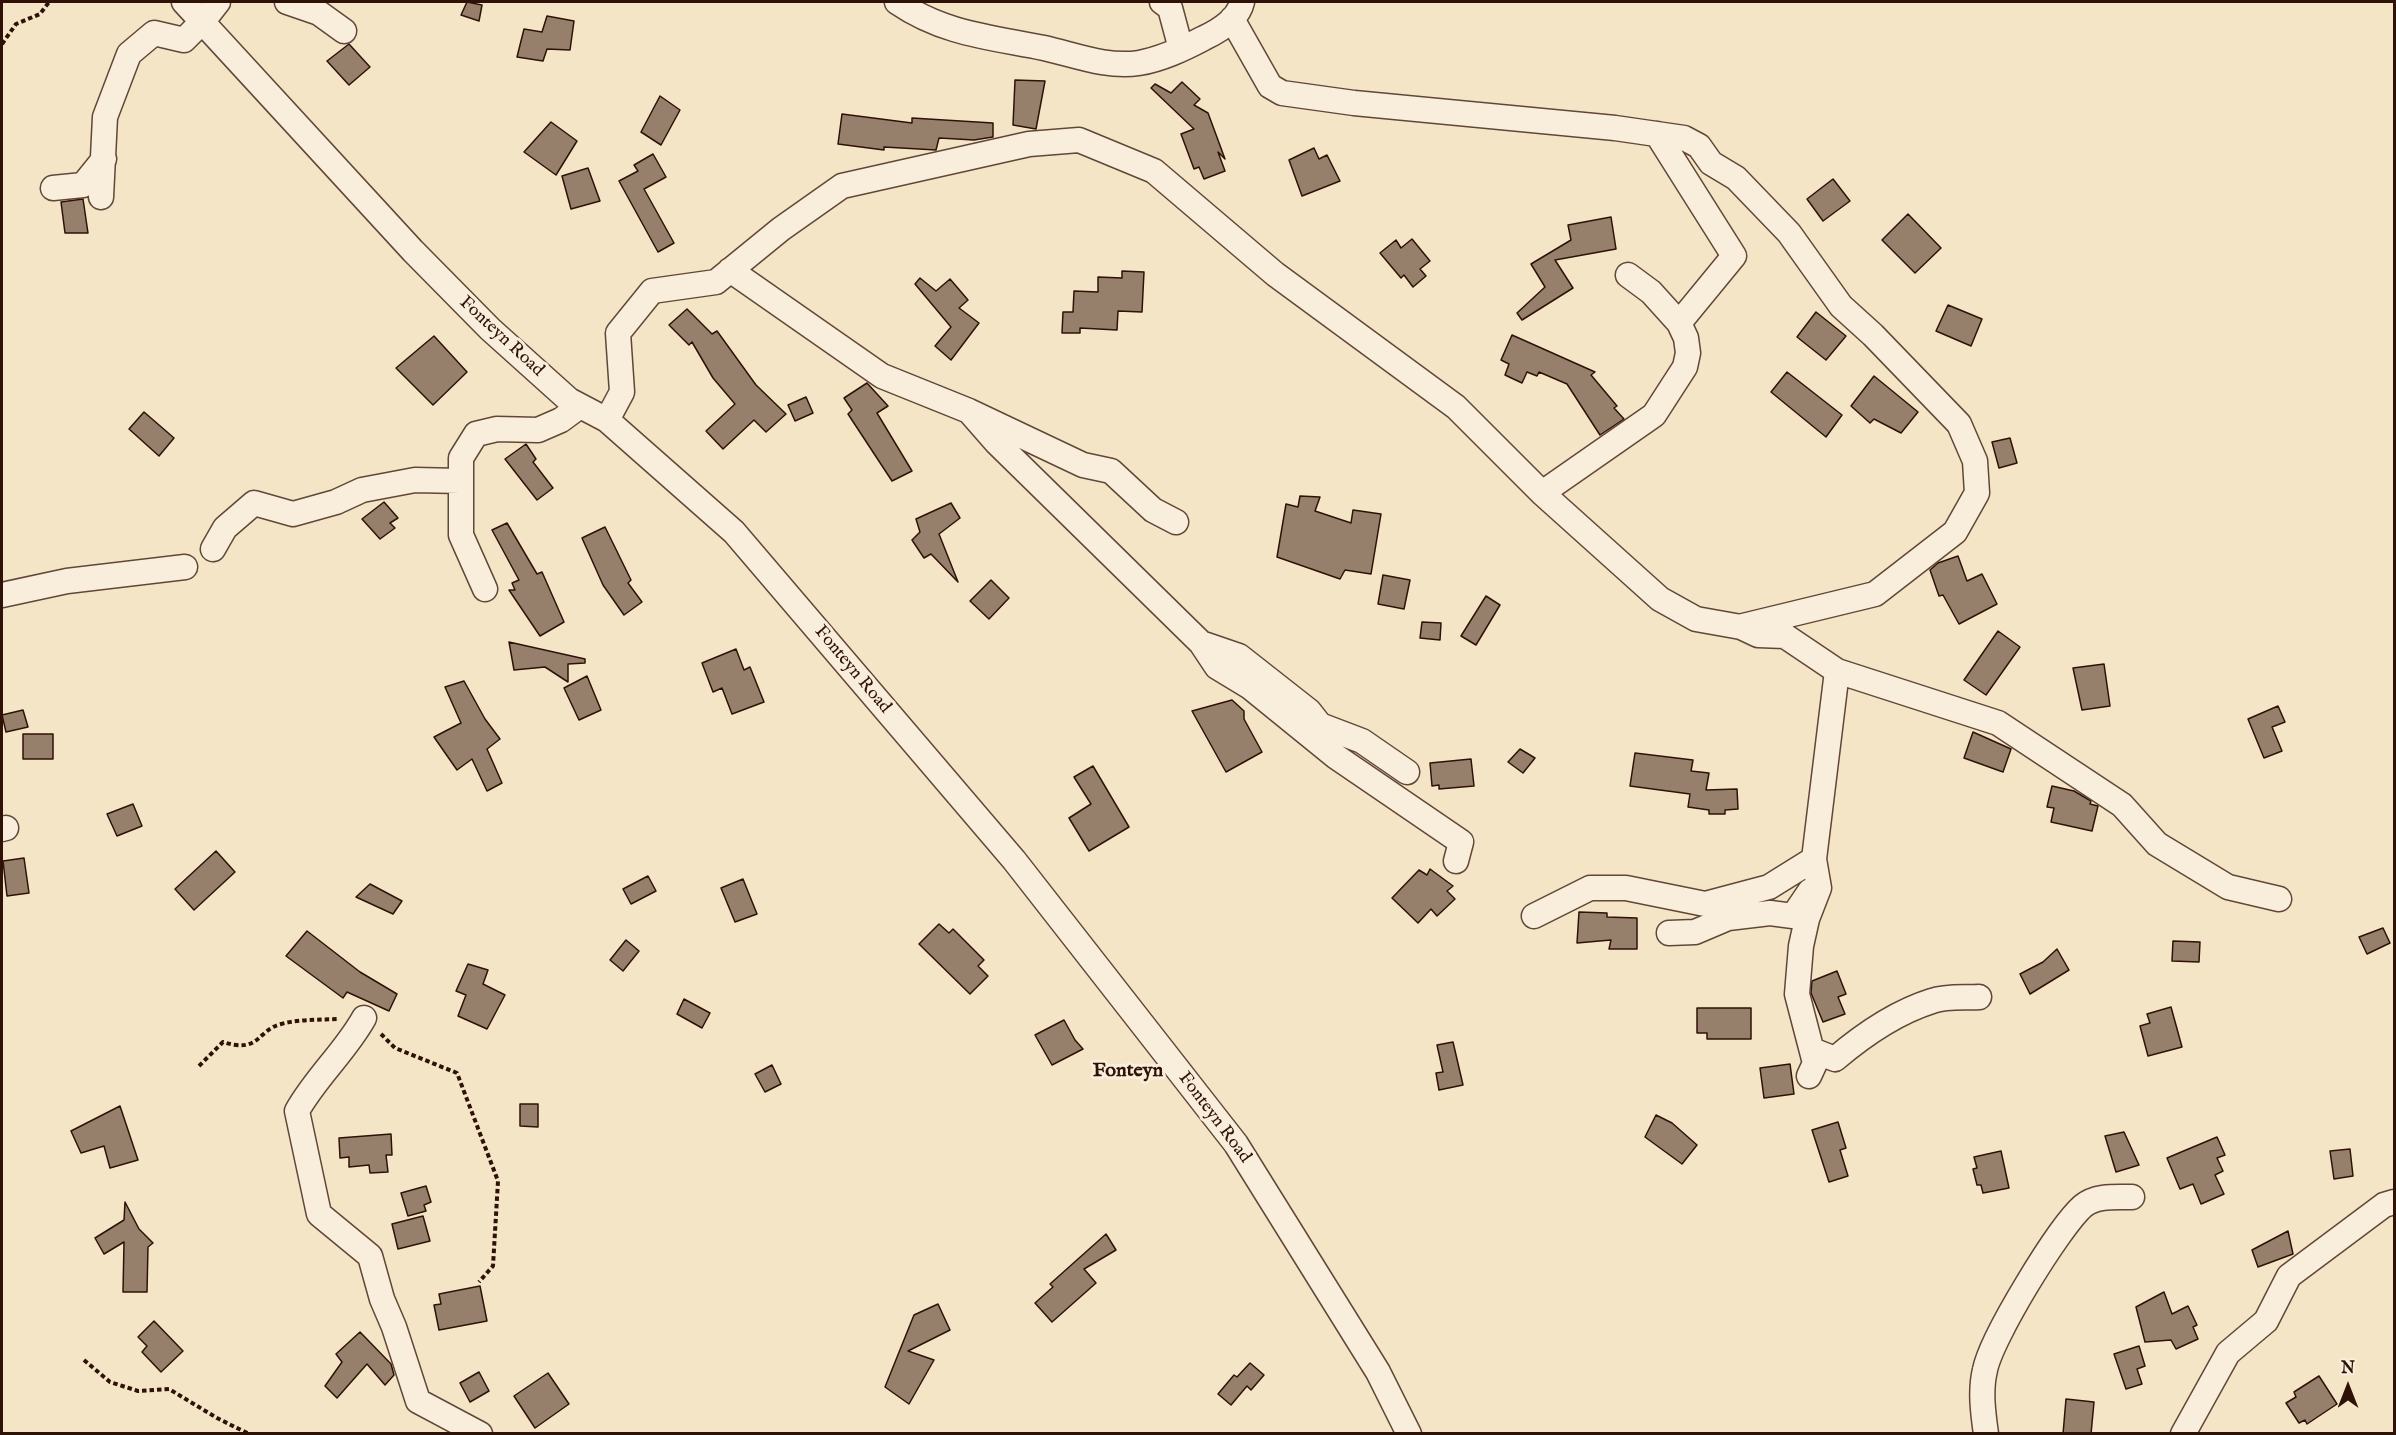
<!DOCTYPE html>
<style>
body{margin:0}
#map{position:relative;width:2396px;height:1435px;overflow:hidden;background:#f5e5c7;font-family:"IM FELL English",serif}
canvas{display:block}
.frame{position:absolute;inset:0;border:3px solid #2f1207;pointer-events:none}
.north{position:absolute;left:2318px;top:1357px;width:60px;height:60px;-webkit-text-stroke:4px #f8eedb;paint-order:stroke;rotate:0deg;font-size:16px;font-weight:700;line-height:24px;text-align:center;color:#2f1207}
.north::after{content:'';display:block;margin:auto;width:21px;height:27px;background:#2f1207;clip-path:polygon(50% 0,100% 100%,50% 72%,0 100%)}
</style>
<div id="map">
<canvas width="2396" height="1435"></canvas>
<div class="frame"></div>
<div class="north">N</div>
</div>
<script>
const c = document.querySelector('canvas').getContext('2d');
c.lineJoin = 'round';
function fillPath(path, color) {
  c.fillStyle = color;
  c.fill(path, 'evenodd');
}
function trace(path, color, width, dash) {
  c.strokeStyle = color;
  c.lineWidth = width;
  c.lineCap = dash ? 'butt' : 'round';
  c.setLineDash(dash || []);
  c.stroke(path);
}
function label(font, color, halo, rows, align = 'center') {
  c.font = font + ' "IM FELL English",serif';
  c.lineWidth = 6;
  c.setLineDash([]);
  c.textBaseline = 'middle';
  c.strokeStyle = halo;
  c.fillStyle = color;
  for (const [text, x, y, turn = 0] of rows) {
    c.save();
    c.translate(x, y);
    c.rotate((+turn || 0) * Math.PI / 180);
    c.textAlign = isNaN(turn) ? turn : align;
    if (halo) c.strokeText(text, 0, 0);
    c.fillText(text, 0, 0);
    c.restore();
  }
}
const building = new Path2D(`
 M467,2l15,3 -3,16 -18,-6z
 M547,16l27,5 -4,29 -23,-1 -4,12 -26,-4 7,-28 18,3z
 M349,44l21,23 -21,18 -22,-24z
 M1015,80l30,1 -9,48 -23,-4z
 M1182,82l18,17 -6,6 14,8 17,46 -7,-7 7,19 -21,8 -5,-12 -5,2 -13,-35 13,-5 -43,-41 4,-4 16,9z
 M660,96l20,14 -19,35 -20,-13z
 M842,114l70,9v-5l81,5v14l-19,3 -35,-2 -3,12 -52,-3v3l-46,-6z
 M551,122l26,19 -21,34 -32,-23z
 M1314,148l5,11 8,-4 13,26 -38,15 -13,-36z
 M653,154l13,23 -22,12 30,54 -16,9 -39,-71 19,-10 -4,-6z
 M588,168l12,33 -29,8 -9,-33z
 M1833,179l17,22 -27,20 -16,-22z
 M83,199l5,34h-23l-4,-31z
 M1908,214l33,34 -26,25 -33,-33z
 M1611,217l5,32 -61,11 18,28 -51,32 -5,-7 28,-26 -14,-23 40,-24 -3,-15z
 M1412,239l18,22 -10,8 6,7 -13,11 -9,-12 -3,3 -21,-25 16,-13 5,8z
 M1122,271l22,1 -2,40 -24,-1 -1,19 -37,-2v5h-18l1,-21h10l1,-21 24,1v-15l24,1z
 M920,278l16,13 14,-12 18,21 -9,8 20,15 -28,37 -16,-14 16,-19 -36,-43z
 M1948,305l34,14 -11,27 -35,-15z
 M687,309l25,25 5,-3 39,54 30,29 -20,18 -12,-12 -31,29 -17,-18 29,-27 -22,-26 -21,-36 -3,3 -20,-20z
 M1816,312l30,24 -20,24 -29,-23z
 M1512,335l83,37 -4,3 26,31 -3,2 10,11 -24,16 -33,-51 -28,-12 -2,4 -10,-4 -5,11 -17,-8 4,-11 -8,-4z
 M434,336l33,36 -34,33 -37,-37z
 M1787,372l55,43 -16,22 -55,-45z
 M1874,376l44,36 -17,21 -27,-14 -4,4 -19,-17z
 M867,383l21,23 -11,7 35,58 -20,10 -44,-67 4,-4 -8,-12z
 M806,397l7,16 -18,8 -7,-16z
 M144,412l30,26 -15,18 -30,-27z
 M2010,438l7,25 -18,5 -7,-26z
 M526,444l10,15 -3,3 20,26 -16,12 -32,-41z
 M1300,496l20,1 -5,14 36,12 2,-13 28,4 -10,60 -26,-4 -5,9 -63,-22 9,-53 12,3z
 M384,502l14,16 -8,5 5,5 -15,11 -18,-20z
 M951,503l9,15 -21,16 19,48 -27,-28 -7,4 -12,-18 8,-8 -4,-13z
 M507,523l30,51 5,-2 22,50 -24,14 -31,-46h6l-3,-7 7,-3 -27,-50z
 M605,527l26,53 -3,3 14,19 -18,13 -21,-30 -21,-47z
 M1958,556l9,25 15,-7 15,30 -38,20 -16,-29 -4,1 -9,-26 8,-7z
 M1383,575l27,5 -6,29 -26,-5z
 M991,580l18,18 -20,21 -19,-18z
 M1486,596l14,9 -24,40 -15,-9z
 M1422,622l19,1 -1,17 -20,-2z
 M1998,631l22,16 -34,48 -22,-15z
 M509,642l76,17v4l-17,1v18l-23,-15 -31,3z
 M736,649l8,21 6,-3 14,35 -32,12 -10,-26 -9,4 -11,-29z
 M2104,664l6,42 -28,4 -9,-42z
 M587,676l14,34 -22,10 -15,-32z
 M464,681l21,38 15,20 -13,10 15,34 -15,8 -15,-32 -15,11 -23,-33 27,-14 -16,-36z
 M1232,700l12,11v8l18,33 -36,20 -34,-61z
 M2278,706l7,16 -13,5 10,24 -18,7 -16,-39z
 M23,710l5,17 -22,5 -4,-17z
 M1973,732l38,17 -8,23 -39,-14z
 M23,734h30v25h-30z
 M1520,749l15,9 -12,15 -15,-11z
 M1635,753l58,7 -2,11 18,2 -3,17 31,-1 1,20 -13,1v4h-16v-4l-21,-3 2,-13 -60,-8z
 M1471,759l3,27 -35,3v-4l-7,1 -2,-23z
 M1093,766l36,61 -40,24 -20,-33 22,-14 -17,-27z
 M2052,786l22,5 17,10 -1,3 8,2 -6,25 -41,-9 3,-14 -7,-1z
 M133,804l9,22 -25,10 -10,-22z
 M216,851l19,21 -41,38 -19,-21z
 M24,858l5,35 -22,3 -4,-35z
 M1430,869l23,17 -6,5 8,8 -18,17 -6,-7 -13,14 -26,-25 27,-28 8,5z
 M648,876l8,15 -25,13 -8,-15z
 M743,879l14,35 -22,8 -14,-34z
 M370,884l32,17 -9,13 -37,-17z
 M1579,912l28,1v4l30,1v31h-28l2,-9 -34,3z
 M939,924l10,9 4,-4 31,31 -6,6 10,10 -18,18 -51,-50z
 M2383,928l7,15 -23,11 -8,-17z
 M307,931l53,41 37,22 -8,17 -42,-19 -4,6 -57,-42z
 M626,940l13,11 -16,20 -13,-11z
 M2173,941l27,1 -1,20 -27,-1z
 M2057,949l12,21 -39,24 -10,-20 23,-12z
 M468,964l20,6 -5,14 22,11 -18,34 -29,-13 8,-21 -10,-4z
 M1837,971l9,23 -8,3 7,17 -22,8 -12,-29 1,-12z
 M684,999l26,14 -8,15 -25,-14z
 M2171,1007l11,40 -34,9 -8,-30 10,-3 -3,-9z
 M1697,1008h54v31h-44v-6h-10z
 M1064,1020l11,20 8,9 -31,16 -17,-30z
 M1453,1042l10,43 -24,5 -3,-17 7,-1 -6,-27z
 M1790,1064l4,30 -30,4 -4,-30z
 M772,1065l9,19 -16,8 -10,-18z
 M520,1104h18v23l-18,-1z
 M120,1106l18,54 -28,8 -6,-22 -23,7 -10,-22z
 M1656,1115l16,8 25,22 -15,19 -37,-27z
 M1838,1122l8,26 -6,2 8,26 -19,6 -17,-52z
 M2124,1132l15,33 -23,7 -11,-36z
 M391,1134l1,21h-6l2,17 -18,1 -1,-8 -20,2v-10l-9,1 -1,-20z
 M2217,1137l8,18 -8,3 6,13 -8,4 9,19 -23,10 -8,-20 -13,5 -13,-31z
 M2350,1149l3,27 -19,3 -4,-28z
 M2001,1151l8,37 -26,5 -2,-8h-4l-4,-16 4,-1 -3,-11z
 M426,1186l5,16 -7,3 2,6 -18,5 -7,-23z
 M125,1202l14,27 14,14 -5,4 -1,45h-24l1,-50 -20,12 -9,-16 29,-18z
 M423,1216l7,25 -32,8 -6,-25z
 M2288,1231l5,23 -35,13 -6,-17z
 M1106,1234l10,16 -32,19 12,14 -44,39 -17,-19 18,-16 -3,-3z
 M480,1286l7,35 -48,9 -5,-25 7,-1 -2,-10z
 M2164,1292l8,22 16,-8 9,19 -4,2 5,12 -22,10 -5,-9 -26,2 -9,-35z
 M938,1304l12,26 -42,21 26,9 -25,44 -24,-17 29,-72z
 M154,1321l29,30 -22,21 -19,-20 5,-6 -9,-9z
 M360,1332l31,32 3,11 -9,10 -18,-21 -30,34 -12,-12 17,-24 -6,-8z
 M2139,1346l6,20 -8,3 5,15 -16,5 -12,-35z
 M1250,1363l14,12 -13,15 -4,-4 -16,19 -13,-11 16,-19 3,2z
 M479,1372l10,19 -19,11 -10,-19z
 M548,1373l21,31 -34,24 -21,-32z
 M2319,1376l18,28 -30,20 -2,-4 -6,3 -13,-20 10,-6 -2,-5z
 M2066,1399l28,3 -3,32h-28z`);
fillPath(building, '#96806b');
trace(building, '#2f1207', 1.5);
const minor = new Path2D(`
 M184,2l229,249 77,78 79,71 38,20 127,112 280,328 222,284 142,228 31,62
 M287,2l32,11 25,18
 M897,2c47,32 93,35 147,46 31,7 63,20 95,15 23,-4 44,-14 65,-25 15,-7 34,-19 38,-36
 M1162,2l8,6 11,41
 M1232,19l38,67 12,7 72,10 261,25 69,10 15,8 12,17 25,15 53,55 52,73 32,29 86,89 16,37 2,32 -22,39 -80,62 -132,32
 M53,188l30,-3 21,-26
 M101,197l4,-80 24,-63 25,-21 30,7 20,-20 14,-18
 M730,270l152,106 87,35 114,54 28,6 42,39 23,12
 M1628,275l23,17 28,31 55,-67 -77,-122
 M969,411l28,32 204,200 38,13 70,55 11,14 42,16 45,31
 M607,420l15,-28 -4,-59 34,-42 64,-9 65,-53 61,-43 187,-42 50,-4 75,31 121,103 181,133 86,86 118,106 36,20 45,8 17,8 27,1 52,35 -23,188 5,29 -12,31 -6,27 -4,48 18,69 -6,13
 M1542,493l112,-78 31,-48 3,-14 -2,-15 -7,-15
 M213,549l12,-21 29,-25 39,11 43,-12 26,-12 53,-10 45,1
 M485,589l-24,-54v-77l15,-24 21,-5 41,1 23,-10 19,-14
 M2,595l65,-14 118,-14
 M1201,643l16,24 33,20 85,69 126,86 -5,19
 M1837,671l161,52 124,82 35,39 71,43 51,12
 M2,829l4,-1
 M1534,916l56,-28h36l79,16 64,-17 45,-28
 M1669,933l26,-1 33,-14 42,-5 23,3 17,-25
 M364,1018c-19,34 -48,59 -67,93l22,103 51,42 12,43 12,28 24,74 62,33
 M1812,1050l23,9c27,-23 62,-47 97,-58 14,-5 32,-3 47,-4
 M1986,1434c-3,-21 -6,-44 -1,-64 6,-32 74,-143 98,-164 13,-11 33,-9 49,-9
 M2183,1434l45,-81 38,-32 23,-45 95,-71 10,-3`);
trace(minor, '#604737', 27);
trace(new Path2D(`
 M2,44l14,-20 24,-10 9,-12
 M381,1034l14,14 62,25 41,108 -5,85 -14,16
 M199,1066l24,-24c37,12 34,-12 58,-18 19,-5 38,-4 57,-5
 M84,1360l26,22 28,9 31,-2 48,29 32,16`), '#2f1207', 4, [4.5, 3]);
trace(minor, '#f8eedb', 24);
label('18px', '#2f1207', '#f8eedb', [
 ["Fonteyn Road",501,337,43],
 ["Fonteyn Road",852,670,50],
 ["Fonteyn Road",1214,1118,53]
]);
label('bold 20px', '#2f1207', '#f8eedb', [
 ["Fonteyn",1128,1072]
]);
</script>
